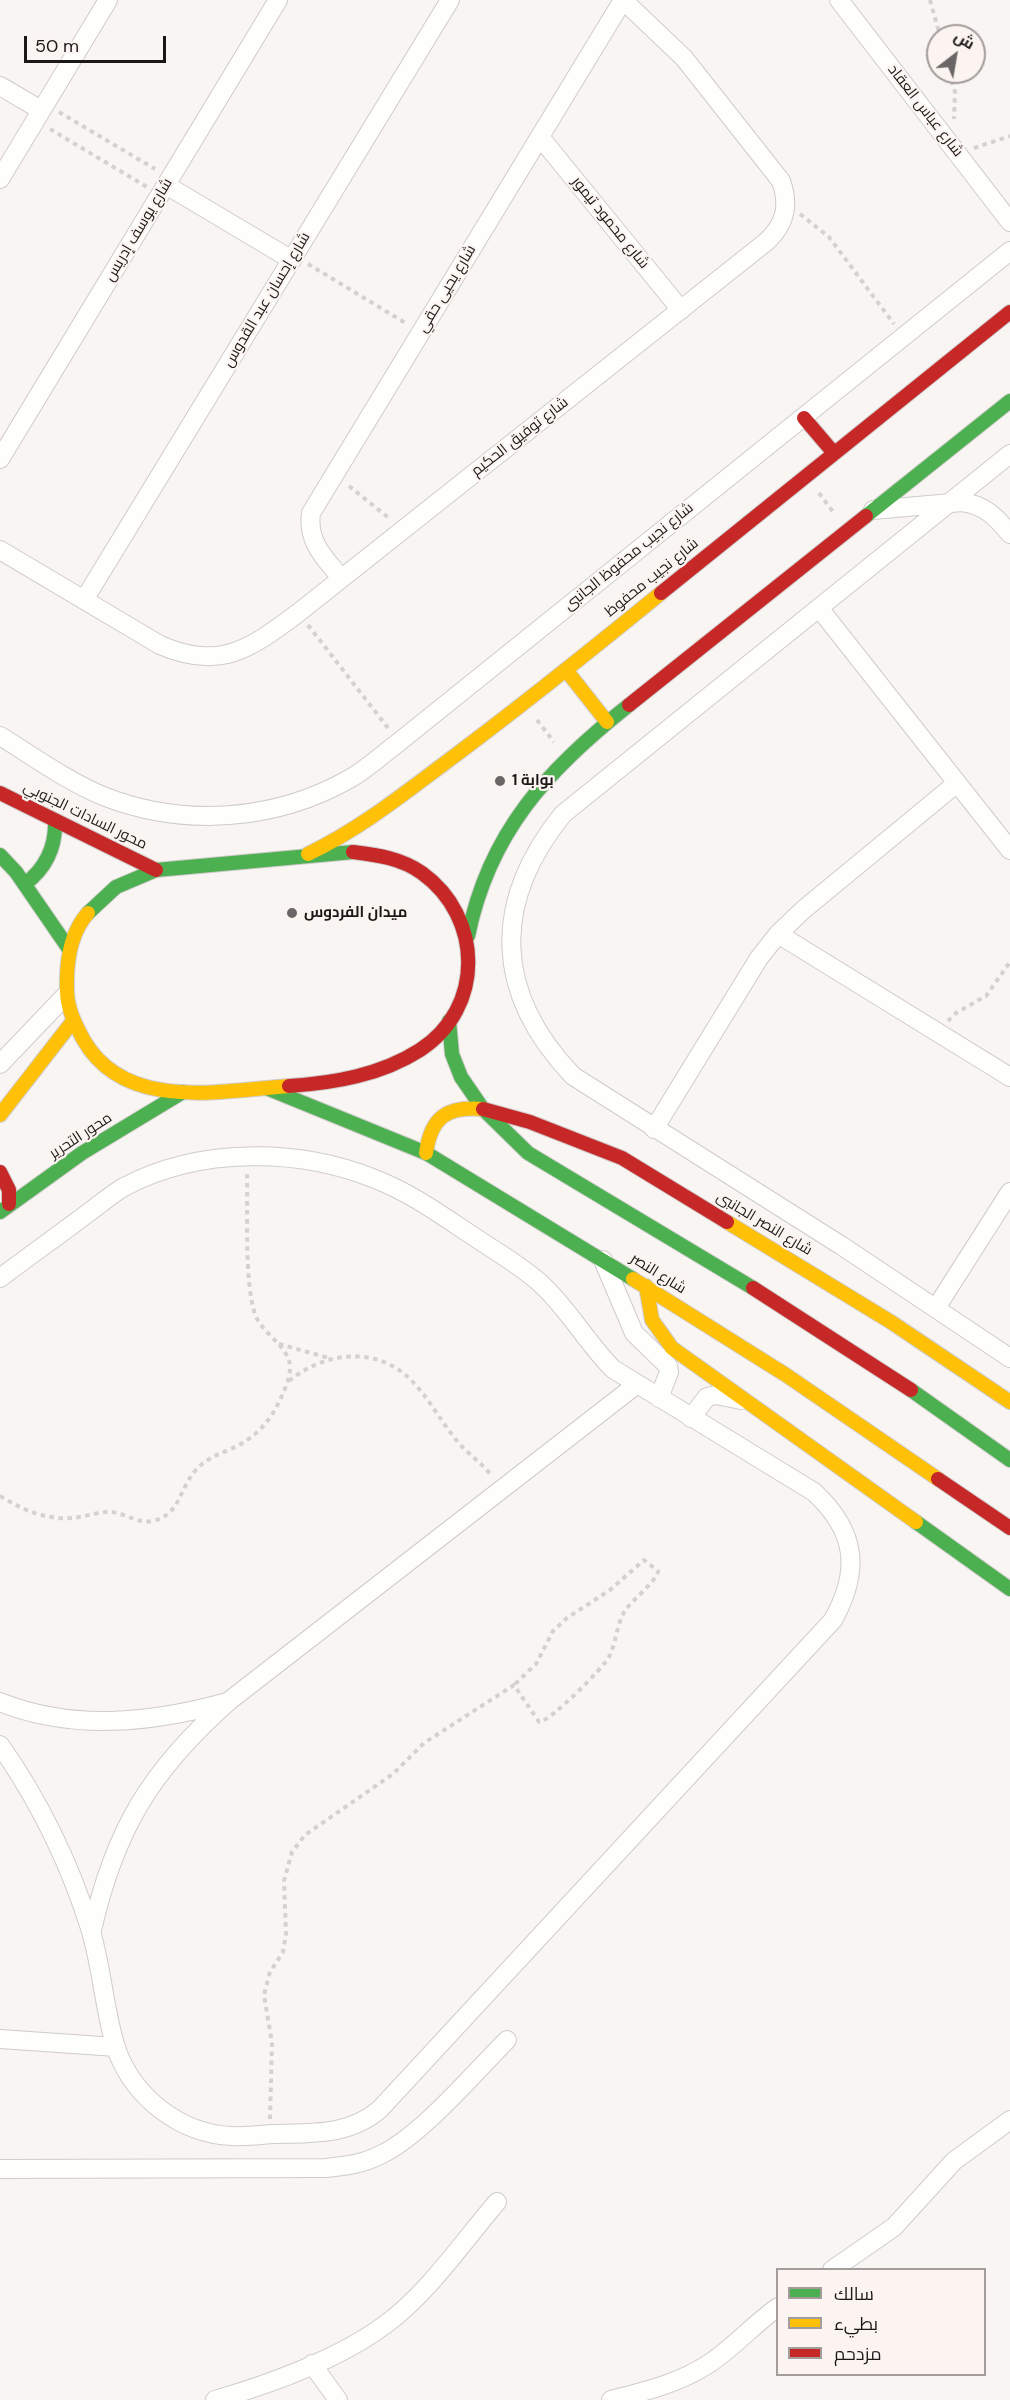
<!DOCTYPE html>
<meta charset="utf-8">
<style>
body{margin:0}
#map{position:relative;width:1010px;height:2400px;overflow:hidden;background:#f9f5f3;font-family:"DM Sans",Cairo,sans-serif}
canvas{display:block}
.legend{position:absolute;left:776px;top:2268px;width:210px;height:108px;box-sizing:border-box;background:#fcf4f0;border:2px solid #a29c9a;margin:0;padding:8px 10px;list-style:none;font-size:18px;color:#1b1918}
.legend li{display:flex;align-items:center;gap:12px;height:30px}
.legend b{width:30px;border:2px solid #a29c9a}
.north{position:absolute;left:926px;top:24px;width:60px;height:60px;box-sizing:border-box;background:#fcf4f0;border:2px solid #a29c9a;border-radius:50%;rotate:31deg;font-size:16px;font-weight:700;line-height:24px;text-align:center;color:#1b1918}
.north::after{content:'';display:block;margin:auto;width:21px;height:27px;background:#696665;clip-path:polygon(50% 0,100% 100%,50% 72%,0 100%)}
.scale{position:absolute;left:24px;top:36px;width:142px;height:27px;box-sizing:border-box;border:3px solid #1b1918;border-top:0;padding-left:8px;font-size:18px;line-height:21px;white-space:nowrap;color:#1b1918;-webkit-text-stroke:4px #fcf4f0;paint-order:stroke}
</style>
<div id="map">
<canvas width="1010" height="2400"></canvas>
<ul class="legend">
<li><b style="height:8px;background:#4caf50"></b>سالك</li>
<li><b style="height:8px;background:#ffc107"></b>بطيء</li>
<li><b style="height:8px;background:#c62828"></b>مزدحم</li>
</ul>
<div class="north">ش</div>
<div class="scale">50 m</div>
</div>
<script>
const c = document.querySelector('canvas').getContext('2d');
c.lineJoin = 'round';
function trace(path, color, width, dash) {
  c.strokeStyle = color;
  c.lineWidth = width;
  c.lineCap = dash ? 'butt' : 'round';
  c.setLineDash(dash || []);
  c.stroke(path);
}
function label(font, color, halo, rows, align = 'center') {
  c.font = font + ' "DM Sans",Cairo,sans-serif';
  c.lineWidth = 4.5;
  c.setLineDash([]);
  c.textBaseline = 'middle';
  c.strokeStyle = halo;
  c.fillStyle = color;
  for (const [text, x, y, turn = 0] of rows) {
    c.save();
    c.translate(x, y);
    c.rotate((+turn || 0) * Math.PI / 180);
    c.textAlign = isNaN(turn) ? turn : align;
    if (halo) c.strokeText(text, 0, 0);
    c.fillText(text, 0, 0);
    c.restore();
  }
}
const street = new Path2D(`
 M839,0l171,222
 M0,86l41,24
 M540,137l141,173
 M0,179l108,-179
 M166,185l126,75
 M1010,454l-447,360c-72,89 -69,179 10,262l269,170 168,112
 M0,459l278,-459
 M873,510l89,-8c23,3 34,15 48,32
 M0,550l160,95c60,26 90,4 138,-32l468,-371c19,-17 24,-36 15,-61l-97,-123 -61,-58
 M341,578c-17,-21 -34,-36 -30,-65l312,-513
 M84,600l366,-600
 M819,608l191,242
 M0,736c34,21 67,45 103,60 81,32 173,25 248,-18 17,-10 32,-24 48,-36l611,-491
 M778,934l232,143
 M0,1064l65,-68
 M654,1129l105,-171 19,-24 25,-24 154,-127
 M603,1260l31,73 34,33 1,6 -10,26
 M0,1278c28,-21 56,-41 84,-62 13,-9 26,-21 40,-29 75,-40 174,-39 251,-8 36,14 66,36 98,57 22,15 47,29 67,47 28,25 46,59 73,86l201,123c42,39 47,78 19,128l-453,489c-31,27 -68,24 -107,25 -13,1 -27,3 -41,2 -52,-2 -99,-39 -116,-88 -12,-39 -14,-81 -26,-120 -21,-66 -50,-126 -90,-183
 M936,1308l74,-116
 M691,1418l16,-21 9,-2 25,5
 M0,1702c73,29 150,21 224,1
 M92,1930c23,-101 59,-160 137,-229l407,-316
 M0,2039l116,8
 M0,2169l326,-1c19,-2 37,-4 54,-13 40,-18 94,-82 127,-115
 M832,2270l62,-43 60,-66 56,-41
 M312,2364l26,36
 M215,2400c55,-16 126,-42 171,-76 43,-32 76,-81 111,-122
 M611,2400c35,-9 69,-17 99,-37 25,-17 44,-39 68,-56`);
const fast = new Path2D(`
 M866,516l144,-115
 M0,855l16,17 53,77
 M25,884c21,-16 31,-36 30,-63
 M88,913l28,-26 40,-17 197,-18
 M468,936c21,-104 80,-167 161,-231
 M449,1021l3,33 9,23 22,32 45,44 225,135
 M269,1089l157,64 207,126
 M0,1212l82,-59 101,-61
 M911,1390l99,70
 M916,1522l94,67`);
const slow = new Path2D(`
 M566,670l41,52
 M308,854c50,-24 93,-58 137,-91 74,-55 145,-112 216,-170
 M88,913c-19,21 -22,51 -21,78 0,17 8,33 16,48 41,73 137,52 206,47
 M0,1115l73,-94
 M426,1153c5,-36 21,-47 57,-44
 M727,1222l164,100 119,80
 M633,1279l153,96 152,104
 M646,1286l6,34 20,28 244,174`);
const jam = new Path2D(`
 M804,418l29,34
 M661,593l349,-281
 M629,705l237,-189
 M0,793l156,77
 M289,1086c45,-3 92,-11 131,-36 65,-42 63,-133 2,-177 -21,-15 -45,-18 -69,-21
 M483,1109l47,13 92,36 105,64
 M0,1172l9,18v14
 M753,1288l158,102
 M938,1479l72,49`);
trace(street, '#cfcccb', 20);
trace(fast, '#cfcccb', 16);
trace(slow, '#cfcccb', 16);
trace(jam, '#cfcccb', 16);
trace(new Path2D(`
 M930,0l10,36
 M949,72l6,20 -1,27
 M59,112l96,57
 M50,129l97,58
 M974,148l36,-12
 M800,214l29,23 65,87
 M308,264l99,60
 M349,486l41,33
 M819,493l15,20
 M308,625l80,103
 M537,720l17,22
 M948,1021l8,-8 30,-17 24,-34
 M279,1344l50,14
 M289,1381c35,-29 87,-36 122,-1 18,18 30,42 47,62 10,12 23,20 33,33
 M0,1496c23,14 45,24 73,22 11,-1 24,-6 36,-6 16,0 27,12 43,9 28,-5 27,-32 43,-50 10,-12 24,-17 38,-23 23,-11 36,-25 47,-48 4,-9 9,-19 10,-30 2,-23 -28,-35 -35,-56 -11,-33 -7,-103 -8,-140
 M270,2119l2,-76 -8,-48 6,-23 13,-20 3,-18 -2,-53 8,-29 13,-17 88,-61 31,-31 90,-58 25,37c12,-1 64,-54 70,-65 8,-16 7,-33 17,-48 7,-9 32,-30 32,-38l-14,-11 -34,30 -43,28 -14,13 -17,33 -22,21`), '#d3d1d1', 4, [4.5, 4.5]);
trace(street, '#fefefd', 18);
trace(fast, '#4caf50', 14);
trace(slow, '#ffc107', 14);
trace(jam, '#c62828', 14);
for (const [x, y, r, color] of [
 [500,781,6,"#696665"],
 [292,913,6,"#696665"]
]) {
  const dot = new Path2D();
  dot.arc(x, y, r, 0, 2 * Math.PI);
  c.fillStyle = color;
  c.fill(dot);
  trace(dot, '#fcf4f0', 2);
}
label('15px', '#1b1918', '#fcf4f0', [
 ["شارع عباس العقاد",925,111,52],
 ["شارع محمود تيمور",610,223,51],
 ["شارع يوسف إدريس",139,230,-59],
 ["شارع يحيى حقي",447,289,-59],
 ["شارع إحسان عبد القدوس",267,300,-59],
 ["شارع توفيق الحكيم",520,437,-38],
 ["شارع نجيب محفوظ الجانبى",629,557,-39],
 ["شارع نجيب محفوظ",652,578,-39],
 ["محور السادات الجنوبي",85,816,26],
 ["محور التحرير",81,1136,-33],
 ["شارع النصر الجانبى",764,1224,31],
 ["شارع النصر",658,1274,32]
]);
label('bold 15px', '#1b1918', '#fcf4f0', [
 ["بوابة 1",512,781],
 ["ميدان الفردوس",304,913]
], 'left');
</script>
